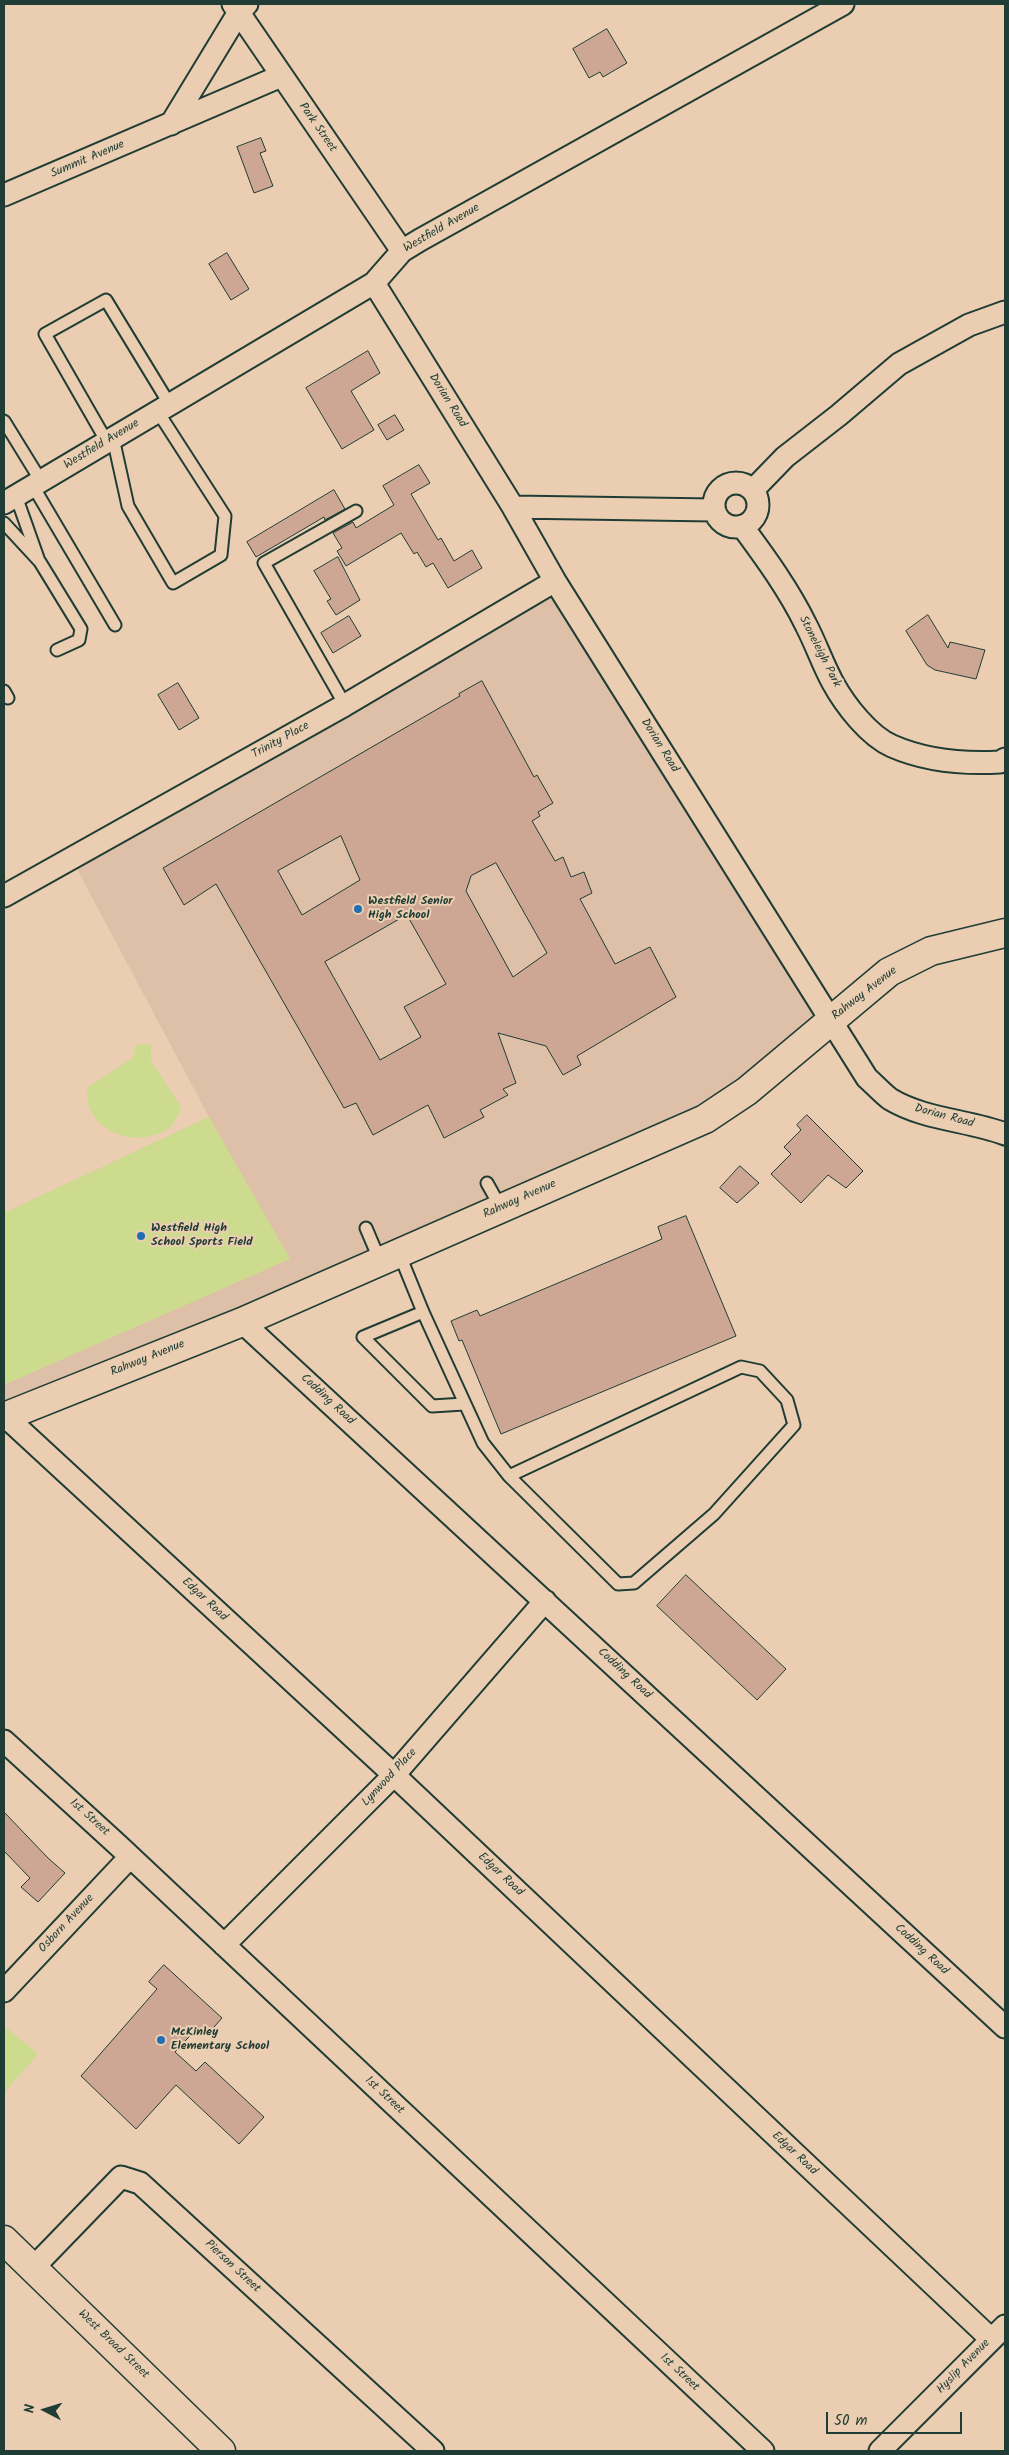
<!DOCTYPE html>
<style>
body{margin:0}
#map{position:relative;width:1009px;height:2455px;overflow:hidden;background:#ebceb2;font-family:Kalam,sans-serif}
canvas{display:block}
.frame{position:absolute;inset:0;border:5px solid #1f3d34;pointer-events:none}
.north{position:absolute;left:20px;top:2385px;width:50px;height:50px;-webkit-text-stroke:4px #ebceb2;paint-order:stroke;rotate:275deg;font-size:14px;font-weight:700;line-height:20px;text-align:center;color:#1f3d34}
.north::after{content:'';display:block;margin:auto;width:18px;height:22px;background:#1f3d34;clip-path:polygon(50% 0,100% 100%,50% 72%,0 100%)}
.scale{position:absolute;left:826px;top:2412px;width:136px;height:22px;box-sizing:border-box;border:2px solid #1f3d34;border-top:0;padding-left:6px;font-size:15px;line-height:18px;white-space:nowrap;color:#1f3d34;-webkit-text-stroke:4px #ebceb2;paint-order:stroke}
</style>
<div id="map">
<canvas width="1009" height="2455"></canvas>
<div class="frame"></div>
<div class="north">N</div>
<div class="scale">50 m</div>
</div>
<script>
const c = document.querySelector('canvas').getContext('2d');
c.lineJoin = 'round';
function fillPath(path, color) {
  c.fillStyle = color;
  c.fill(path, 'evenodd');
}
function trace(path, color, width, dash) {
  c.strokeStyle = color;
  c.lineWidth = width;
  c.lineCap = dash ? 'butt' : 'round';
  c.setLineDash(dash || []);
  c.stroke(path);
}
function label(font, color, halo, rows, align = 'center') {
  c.font = font + ' Kalam,sans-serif';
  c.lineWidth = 4;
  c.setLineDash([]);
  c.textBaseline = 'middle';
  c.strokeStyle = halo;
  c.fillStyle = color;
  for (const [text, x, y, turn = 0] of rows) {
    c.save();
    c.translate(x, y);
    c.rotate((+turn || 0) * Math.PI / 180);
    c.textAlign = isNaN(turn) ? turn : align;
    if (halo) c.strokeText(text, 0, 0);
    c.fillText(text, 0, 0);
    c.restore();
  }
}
fillPath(new Path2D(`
 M555,581l276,440 -84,70 -743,326v-204l205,-96 -138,-259z`), '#debfa7');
fillPath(new Path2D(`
 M151,1044v16l30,47c-10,49 -99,37 -94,-19l47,-31 1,-12z
 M209,1117l81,142 -286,126v-172z
 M7,2028l31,26 -34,39v-61z`), '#cddb8f');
const building = new Path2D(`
 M607,29l20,34 -24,14 -3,-5 -11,6 -16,-29z
 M261,138l5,13 -6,2 13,33 -19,7 -17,-46z
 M227,253l22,36 -18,11 -22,-36z
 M368,351l12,22 -29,18 23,39 -32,19 -36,-61z
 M395,415l9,15 -17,10 -9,-15z
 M419,465l11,18 -19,11 27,46 3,-2 13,23 18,-11 10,18 -34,20 -15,-25 -7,4 -9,-15 -3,2 -13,-21 -55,33 -9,-15 5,-3 -9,-15 20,-11 3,6 38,-23 -11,-19z
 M334,490l11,19 -20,11 -1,-3 -68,40 -9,-15z
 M338,557l22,43 -24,15 -9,-14 4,-2 -17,-28z
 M928,615l20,33 2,-6 35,8 -9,29 -41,-9 -8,-5 -21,-34z
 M349,616l12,20 -28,17 -12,-20z
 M482,681l52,96 3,-2 16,28 -15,9 2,4 -8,5 23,40 8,-4 8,20 13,-5 8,21 -12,6 35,65 35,-17 26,50 -99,59 4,9 -18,10 -17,-29 -48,-13 18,50 -13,6 5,6 -28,15 4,7 -40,21 -16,-33 -55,30 -17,-32 -12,5 -128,-224 -32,21 -21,-37 297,-172 -1,-2zM341,836l19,44 -58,35 -24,-44zM496,863l51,90 -34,24 -47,-86 5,-15zM407,915l39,69 -42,23 17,30 -41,23 -55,-98z
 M178,683l21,35 -20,12 -21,-35z
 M807,1115l56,56 -17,17 -18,-13 -27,28 -30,-29 20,-20 -7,-7 17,-17 -4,-5z
 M740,1166l19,17 -22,20 -17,-15z
 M686,1216l50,120 -235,98 -39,-94 -3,1 -8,-20 26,-11 3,6 182,-77 -4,-12z
 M686,1575l100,94 -29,31 -100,-94z
 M4,1812l44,46 17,15 -27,29 -17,-15 9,-9 -26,-27z
 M164,1965l58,53 -15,17 -9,-8 -23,25 21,19 9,-9 59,55 -25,27 -63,-59 -40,44 -55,-53 76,-87 -8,-7z`);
fillPath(building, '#cea794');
trace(building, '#1f3d34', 1);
const lane = new Path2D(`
 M4,421l37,60
 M113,438l15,68 45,77 48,-28 4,-39 -67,-104
 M107,442l-62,-108 61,-34 64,105
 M33,486l82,139
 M16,496l22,62
 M4,523l36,39 41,67 -2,11 -22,10
 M4,691l4,7
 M345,705l-81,-142 92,-52
 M487,1183l14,25
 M366,1228l14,33
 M399,1253l24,59 60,131 26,33 109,108 16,-1 80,-69 80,-89 -7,-25 -27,-29 -19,-4 -232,109
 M423,1312l-60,25 69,69 32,-2`);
const street = new Path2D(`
 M233,4l169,247
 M171,124l68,-112 8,-8
 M4,195l277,-119
 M374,283l139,224 42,74 312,497c7,6 15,15 23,21 35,21 78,21 115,35
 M714 505a22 22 0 1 1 44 0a22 22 0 1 1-44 0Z
 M753,490l32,-33 54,-42 60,-51 70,-39 36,-13
 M4,503l370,-220 28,-32 18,-11 423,-236
 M513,507l201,3
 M742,526c23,31 47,64 64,99 10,19 17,40 27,58 12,22 36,53 59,63 34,15 73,18 108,16l5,-3
 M4,896l341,-191 210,-124
 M242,1322l763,705
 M5,1416l389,359 597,564
 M4,1741l115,105 644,605
 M224,1945l170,-170 151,-174
 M4,1991l126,-134
 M33,2268l88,-91 19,6 293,268
 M880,2451l125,-125`);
const secondary = new Path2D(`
 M4,1417l238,-95 463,-203 42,-28 142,-119 42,-21 74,-18
 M4,2240l217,211`);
trace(lane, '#1f3d34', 15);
trace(street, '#1f3d34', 25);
trace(secondary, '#1f3d34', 31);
trace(lane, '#ebceb2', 11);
trace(street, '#ebceb2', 21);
trace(secondary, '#ebceb2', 28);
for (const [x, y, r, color] of [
 [358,909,5,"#1f6fb2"],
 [141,1236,5,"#1f6fb2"],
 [161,2040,5,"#1f6fb2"]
]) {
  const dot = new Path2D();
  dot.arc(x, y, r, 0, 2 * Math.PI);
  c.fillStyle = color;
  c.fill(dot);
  trace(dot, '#ebceb2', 2);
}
label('12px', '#1f3d34', '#ebceb2', [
 ["Park Street",317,128,55],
 ["Summit Avenue",88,160,-23],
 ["Westfield Avenue",442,229,-30],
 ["Dorian Road",447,401,58],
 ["Westfield Avenue",102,445,-31],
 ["Stoneleigh Park",819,652,63],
 ["Trinity Place",281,741,-29],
 ["Dorian Road",659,746,58],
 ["Rahway Avenue",865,994,-38],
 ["Dorian Road",944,1117,15],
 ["Rahway Avenue",520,1200,-24],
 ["Rahway Avenue",148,1359,-22],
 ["Codding Road",327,1400,43],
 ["Edgar Road",204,1600,43],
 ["Codding Road",624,1674,43],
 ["Lynwood Place",390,1778,-47],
 ["1st Street",89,1818,42],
 ["Edgar Road",500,1875,43],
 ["Osborn Avenue",67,1924,-47],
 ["Codding Road",921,1950,43],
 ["1st Street",384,2096,43],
 ["Edgar Road",794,2154,43],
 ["Pierson Street",232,2267,43],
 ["West Broad Street",113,2345,44],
 ["Hyslip Avenue",964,2367,-46],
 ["1st Street",679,2373,43]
]);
label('bold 12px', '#1f3d34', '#ebceb2', [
 ["Westfield Senior",368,902],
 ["High School",368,916],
 ["Westfield High",151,1229],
 ["School Sports Field",151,1243],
 ["McKinley",171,2033],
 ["Elementary School",171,2047]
], 'left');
</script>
